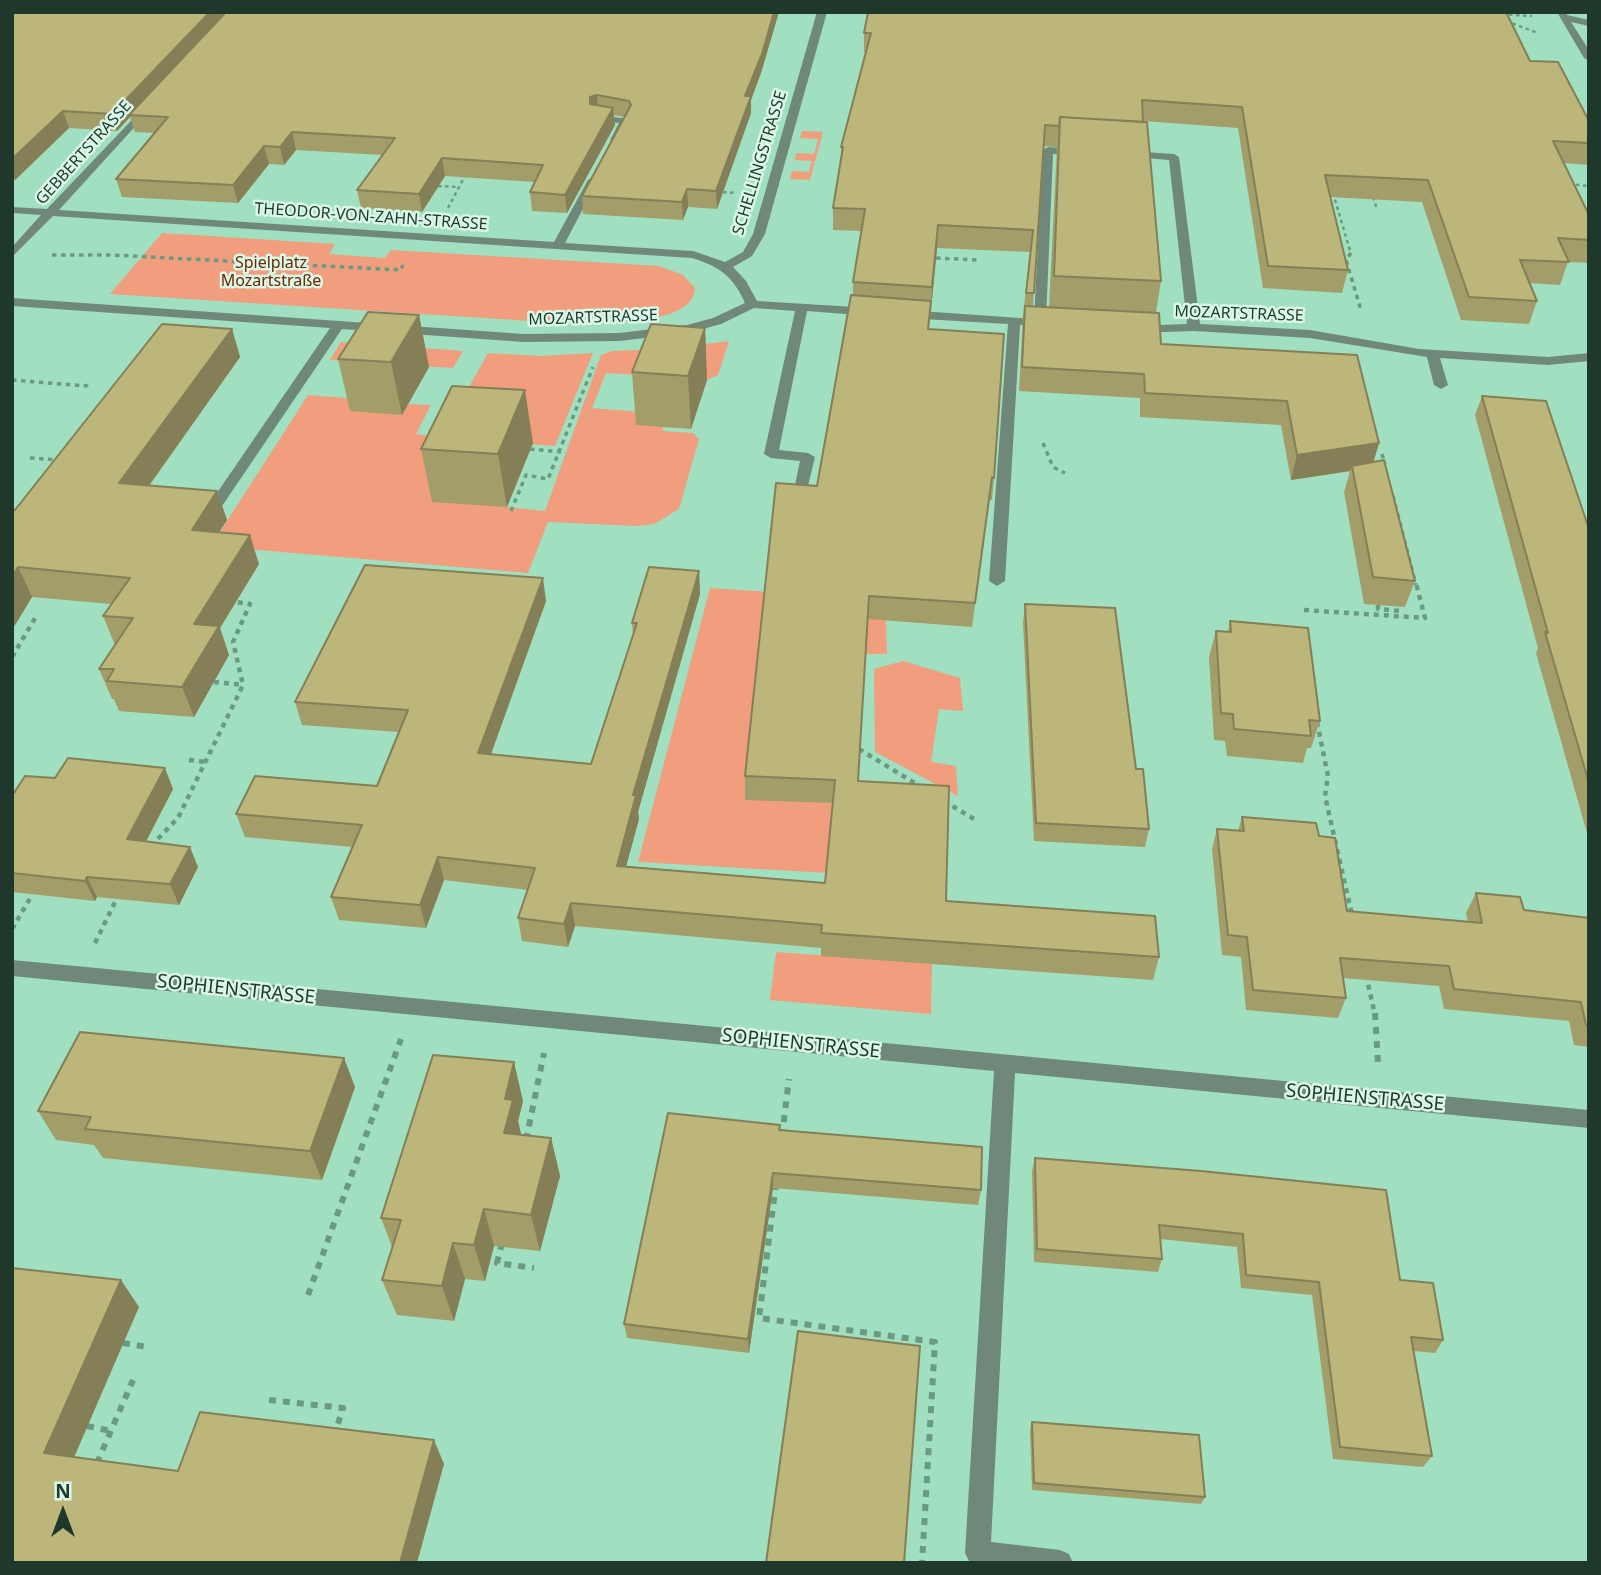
<!DOCTYPE html>
<meta charset="utf-8">
<style>
body{margin:0}
#map{position:relative;width:1601px;height:1575px;overflow:hidden;background:#a0dfbf;font-family:"Noto Sans",sans-serif}
canvas{display:block}
.frame{position:absolute;inset:0;border:14px solid #1f382c;pointer-events:none}
.north{position:absolute;left:28px;top:1477px;width:70px;height:70px;-webkit-text-stroke:5px #d9f8e7;paint-order:stroke;rotate:0deg;font-size:19px;font-weight:700;line-height:28px;text-align:center;color:#1f382c}
.north::after{content:'';display:block;margin:auto;width:24px;height:32px;background:#1f382c;clip-path:polygon(50% 0,100% 100%,50% 72%,0 100%)}
</style>
<div id="map">
<canvas width="1601" height="1575"></canvas>
<div class="frame"></div>
<div class="north">N</div>
</div>
<script>
const c = document.querySelector('canvas').getContext('2d');
c.lineJoin = 'round';
function fillPath(path, color) {
  c.fillStyle = color;
  c.fill(path, 'evenodd');
}
function trace(path, color, width, dash) {
  c.strokeStyle = color;
  c.lineWidth = width;
  c.lineCap = dash ? 'butt' : 'round';
  c.setLineDash(dash || []);
  c.stroke(path);
}
function label(font, color, halo, rows, align = 'center') {
  c.font = font + ' "Noto Sans",sans-serif';
  c.lineWidth = 5;
  c.setLineDash([]);
  c.textBaseline = 'middle';
  c.strokeStyle = halo;
  c.fillStyle = color;
  for (const [text, x, y, turn = 0] of rows) {
    c.save();
    c.translate(x, y);
    c.rotate((+turn || 0) * Math.PI / 180);
    c.textAlign = isNaN(turn) ? turn : align;
    if (halo) c.strokeText(text, 0, 0);
    c.fillText(text, 0, 0);
    c.restore();
  }
}
fillPath(new Path2D(`
 M802,131l21,1 -13,48 -20,-1 2,-8 17,1 3,-11 -17,-1 1,-7 18,1 4,-15 -18,-1z
 M162,233l173,11 -6,10 56,4 6,-8 268,16 24,9 12,13c-2,46 -132,34 -164,33l-421,-27z
 M729,341l-11,34 -11,5 -101,-7 -14,35 49,4 22,15v4l30,2 6,6 -20,70 -25,15 -17,2 -89,-4 -20,51 -317,-27 97,-151 49,4 45,16 6,-11 23,1 -15,29 25,3 47,-84 54,3 51,-3 -38,93 -113,-9 65,70 38,4 56,-156 11,-4 53,-2z
 M341,342l122,9 -10,17 -123,-8z
 M710,588l179,12 -3,21 1,33h-22l-119,145 89,4 -7,70 -190,-11z
 M903,661l57,17 3,33 -24,-2 -8,53 25,4 2,30 -83,-44 -1,-83z
 M776,952l156,11 -1,51 -161,-14z`), '#f09e7e');
trace(new Path2D(`
 M1502,14l30,2
 M1506,21l32,12
 M1569,184l20,2
 M438,186l20,1
 M723,192l13,1
 M1333,193l18,61
 M1373,197l4,12
 M448,208l19,-36`), '#6a9a82', 2.5, [3.5, 3.5]);
trace(new Path2D(`
 M1351,253l-5,7 15,50
 M52,255h60l289,15 2,-5
 M936,258l43,2
 M12,380l74,6 5,-4
 M1043,443l10,24 12,6
 M530,449l31,3
 M1382,454l3,10
 M30,458l30,2
 M1393,496l23,89
 M511,511l15,-36 22,4 45,-112`), '#6a9a82', 3.5, [4.5, 4.5]);
trace(new Path2D(`
 M1378,605v4l23,2
 M1304,610l121,8 -9,-35
 M12,657l25,-42
 M214,682l29,3
 M1317,722l11,54 -3,20 27,119
 M859,749l62,38
 M189,760l17,2
 M944,801l30,18
 M151,846l27,-28 65,-133 -10,-43 17,-38 -14,-2
 M12,929l20,-34
 M95,943l24,-49
 M1366,975l9,40`), '#6a9a82', 4.5, [5, 5]);
trace(new Path2D(`
 M1375,1013l3,50
 M782,1136l7,-57
 M526,1140l18,-87
 M776,1183l-17,135 176,24 -13,221
 M502,1243l-5,20 37,5
 M308,1295l93,-256
 M123,1343l24,4
 M269,1400l74,8 -8,25
 M87,1426l24,5
 M97,1463l36,-83`), '#6a9a82', 6, [7, 7]);
fillPath(new Path2D(`
 M817,12h10l-62,222 -13,22 -19,11 13,14 11,20 114,7 6,4 -6,4 -64,-5 -28,139 29,3 7,4 -11,45h-10l-2,-3 8,-38 -29,-3 -7,-4 31,-143 -41,-3 -33,16 -33,9 -69,8 -95,1 -182,-13 -122,180 -5,1 -7,-4 122,-178 -318,-22v-8l512,36 95,-1 68,-8 26,-7 32,-15c-11,-26 -26,-37 -53,-45l-639,-42 -41,41v-10l29,-32 -29,-2v-6l35,2 101,-106 4,1v4l-93,102 495,32 34,-62 5,-3 5,3 -33,63 128,8 32,11 18,-10 10,-18z
 M1557,12h9l1,3 22,5v6l-18,-4 18,28v11l-5,-3z
 M598,115l31,4 1,2 -11,21 -9,-2 9,-17 -25,-3v-4z
 M1048,147l31,2 5,3 -5,3 -26,-1 -7,166 5,3 -6,4 -25,-2 -15,256 -8,5 -8,-5 19,-257 -102,-6 -6,-4 6,-4 128,9 9,-169z
 M1128,151l46,3 5,3 21,167 110,6 109,19 129,8 41,-4v8l-41,4 -108,-7 8,27 -7,4 -7,-4 -7,-28 -117,-19 -116,-7 -62,2 -2,-3 6,-4 51,-2 -18,-164 -45,-4 -1,-2z
 M12,960l1577,150v18l-574,-55 -24,469 69,8 9,4 4,9h-103l-5,-10 29,-482 -982,-95z`), '#6f887a');
fillPath(new Path2D(`
 M12,12l750,58 -11,30v13l-34,96 -29,-2 -5,13 -100,-6 -1,-18 42,-79 -10,-2 1,10 -48,88 -35,-2 -2,-19 5,-10 -90,-6 -23,36 -61,-4 -4,-18 26,-35 -87,-5 -12,15 -15,-1 -31,39 -116,-6 -6,-18 39,-46 -20,-1 -5,-15 -13,14 -48,-3 -54,52h-3z
 M864,33l666,28 59,60v44l-25,-2 25,52v48l-21,-1 -8,23 -30,-2 7,18 -8,23 -68,-4 -39,-118 -92,-5 18,73 -6,23 -79,-5 -25,-160 -95,-7 18,160 -5,31 5,32 218,99 -6,19 42,119 -10,26 -41,-3 -20,-112 6,-21 -59,9 -10,-55 -141,-8v-19l-121,-7 4,-75 7,-64 -93,-4 -8,81 65,149 -2,22h-3l-17,127 -104,-8 -10,162 88,120 213,56 -6,23 -332,-24v-8l-246,-22 -7,21 -46,-6 -4,-23 10,-28 -84,-10 -18,48 -87,-8 -8,-23 21,-50 -107,-10 -9,-23 141,-28 22,-54 -97,-7 -7,-23 251,-101 -55,153 100,10 42,-129 -1,-12 67,-52 1,23 -62,218 1,7 -13,47 199,17 8,-80 -88,-3v-24l72,-290 36,-191v-13l9,-51 -29,-1v-22l8,-44v-17l24,-95h-1zM1043,146l14,1 -8,160 -16,-1z
 M419,315l10,52 -27,48 -52,-4 -12,-52z
 M705,328l2,52 -16,49 -55,-4 -4,-53z
 M232,329l8,28 -91,129 68,5 10,29 -8,12 40,32 -39,64 9,27 -35,62 -75,-6 -5,-12h-2l-13,-30 16,-24 -12,-29 8,-12 -79,-7 -20,33 3,-120z
 M1482,396l107,133v311l-53,-187 2,-5 -63,-233z
 M533,443l-26,64 -75,-5 -11,-53z
 M1025,604l111,165 13,60 -4,18 -111,-6 -11,-218z
 M1230,621l90,100 -9,27h-4l-4,15 -76,-7 -2,-15 -11,-1 -5,-83 7,-26 12,1z
 M173,789l-27,53 52,25 -19,38 -82,-8 -2,4 -83,-9v-96z
 M1242,817l77,19 28,75 121,11 -2,-9 10,-20 48,17 65,8v129l-15,-2 -5,-24 -125,-12 -5,-23 -96,-8 3,20 -8,20 -92,-8 -5,-53 -19,-2 -10,-106 5,-20 21,2z
 M355,1087l-33,93 -219,-22 -9,-13 -38,-5 -18,-29z
 M523,1101l-5,20 3,14 30,3 9,38 -20,75 -46,-5 -9,35 -20,-2 -11,42 -57,-6 -15,-35 10,-33 -11,-29z
 M780,1125v5l201,60 -3,15 -205,-17 -24,165 -122,-15 -3,-14z
 M1035,1158l365,122 43,60 -8,13 -21,-2 18,105 -9,11 -90,-8 -21,-164 -71,-7 -4,-41 -77,-8 2,20 -4,13 -124,-10 -2,-91z
 M1032,1422l173,75 -4,7 -169,-14 -2,-61z`), '#a39d6a');
fillPath(new Path2D(`
 M210,12h19l-100,103 1,2 -13,14 -5,-17z
 M774,12h5l-17,58 -11,30v13l-34,96 -1,-18 29,-95z
 M597,95l1,17 -8,-8v-7z
 M613,108l2,17 -48,88 -2,-18z
 M63,111l6,17 -54,52 -3,-8v-13z
 M292,132l4,18 -12,15 -4,-18z
 M264,146l5,18 -31,39 -5,-18z
 M442,158l3,18 -23,36 -3,-18z
 M687,189l1,18 -5,13 -1,-18z
 M938,225l-1,23 -6,62 1,-23z
 M419,315l10,52 -27,48 -11,-53z
 M705,328l2,52 -16,49 -3,-53z
 M232,329l8,28 -110,155 -11,-29z
 M525,390l8,53 -26,64 -9,-53z
 M1379,443l-7,24 -20,-1 -2,5 -59,9 6,-25z
 M217,491l10,29 -25,39 -10,-29z
 M250,535l9,29 -39,64 9,27 -35,62 -12,-30 12,-63z
 M18,567l14,30 -20,33v-53z
 M699,571l1,23 -62,218 1,7 -19,70 -3,-23 16,-71z
 M543,578l3,23 -63,175 -5,-23z
 M165,768l8,21 -37,71 -9,-21z
 M190,847l8,20 -19,38 -9,-21z
 M438,857l6,23 -18,48 -6,-23z
 M87,877l10,20 -2,4 -10,-20z
 M571,903l4,23 -7,21 -4,-23z
 M344,1058l11,29 -33,93 -12,-29z
 M514,1062l9,39 -5,20 4,17 -18,-5 1,-34z
 M551,1138l9,38 -20,75 -9,-36z
 M773,1173v15l-24,165 -1,-14z
 M484,1209l10,37 -9,35 -11,-36z
 M453,1243l12,36 -11,42 -12,-35z
 M121,1280l18,27 -73,169 -22,-23z
 M434,1440l10,24 -27,99h-17z`), '#847f56');
const building = new Path2D(`
 M12,12h198l-98,102 -49,-3 -51,48z
 M226,12h548l-12,42 -17,42h6l-35,95 -29,-2 -5,13 -100,-6 49,-91 -2,-4 -32,-6 -7,2v7l23,4 -48,87 -35,-3 13,-27 -101,-7 -23,36 -62,-4 38,-52 -103,-6 -12,15 -16,-1 -31,39 -117,-6 52,-62 -39,-2z
 M868,12h638l24,49 28,1 31,59v22l-36,-2 36,74v25l-31,-2 11,24 -49,-2 17,41 -68,-4 -41,-117 -103,-5 23,95 -80,-4 -26,-159 -100,-7 1,22 -83,-5 -1,9 -14,-1 -11,168h-8l7,-63 -95,-5 -6,62 -79,-5 12,-73 -32,-1 10,-61h-2l30,-114h-7z
 M1060,117l87,5 14,159 -107,-5z
 M851,295l80,6 -3,28 76,5 -10,144 -2,-1 -17,126 -106,-7 -11,185 91,5 -3,115 209,15 4,41 -338,-24 1,-8 -251,-22 -7,21 -46,-6 17,-50 -97,-11 -18,48 -89,-8 31,-72 -126,-11 19,-38 122,10 31,-76 -113,-8 70,-137 178,13 -65,175 113,11 46,-141h-5l17,-56 50,4 -66,224h3l-19,71 208,17 10,-103 -90,-4 31,-293 41,3z
 M1025,306l134,7 2,31 196,11 22,88 -82,12 -10,-54 -142,-8 -1,-19 -122,-7z
 M368,312l51,3 -28,47 -53,-3z
 M162,324l70,5 -113,154 98,8 -25,39 58,5 -56,89 25,2 -37,61 -75,-6 7,-12h-15l34,-51 -30,-2 27,-38 -112,-11 -6,10v-67h3z
 M651,324l54,4 -17,48 -56,-4z
 M452,386l73,4 -27,64 -77,-5z
 M1482,396l64,5 43,128v254l-44,-151 3,1z
 M1384,460l31,121 -42,-4 -21,-111z
 M1025,604l90,4 21,161h7l6,60 -113,-6z
 M1230,621l78,7 12,93 -11,-1 2,16 -77,-7 -1,-15 -12,-1 -5,-82 15,1z
 M68,758l97,10 -38,71 63,8 -20,37 -83,-7 -2,4 -73,-8v-77l13,-20 30,2z
 M1242,817l74,6 3,13 16,2 12,73 135,12 -6,-30 44,4 4,13 65,8v108l-3,-1 -5,-23 -127,-13 -5,-23 -109,-8 6,40 -93,-8 -6,-53 -19,-2 -11,-106 27,2z
 M80,1032l264,26 -34,93 -225,-22 6,-12 -53,-6z
 M433,1055l81,7 -9,37 8,1 -9,33 47,5 -20,77 -47,-6 -10,36 -21,-2 -11,43 -60,-6 19,-60 -20,-2z
 M668,1113l112,12 -1,5 203,17 -1,43 -208,-17 -25,166 -124,-15z
 M1035,1158l166,13 185,19 14,90 33,3 10,57 -32,-3 21,119 -92,-9 -21,-165 -73,-7 -3,-41 -84,-9 3,34 -125,-10z
 M12,1268l109,12 -77,173 134,18 22,-59 234,28 -34,123h-388z
 M798,1331l122,15 -16,217h-138z
 M1032,1422l167,13 6,62 -171,-14z`);
fillPath(building, '#bdb67b');
trace(building, '#847f56', 2);
label('16px', '#1f382c', '#d9f8e7', [
 ["GEBBERTSTRASSE",84,153,-48],
 ["SCHELLINGSTRASSE",760,163,-73],
 ["THEODOR-VON-ZAHN-STRASSE",371,217,4],
 ["MOZARTSTRASSE",1239,314,2],
 ["MOZARTSTRASSE",593,318,-2]
]);
label('16px', '#6e2601', '#d9f8e7', [
 ["Spielplatz",271,263],
 ["Mozartstraße",271,281]
]);
label('19px', '#1f382c', '#d9f8e7', [
 ["SOPHIENSTRASSE",236,990,6],
 ["SOPHIENSTRASSE",801,1044,6],
 ["SOPHIENSTRASSE",1365,1098,5]
]);
</script>
